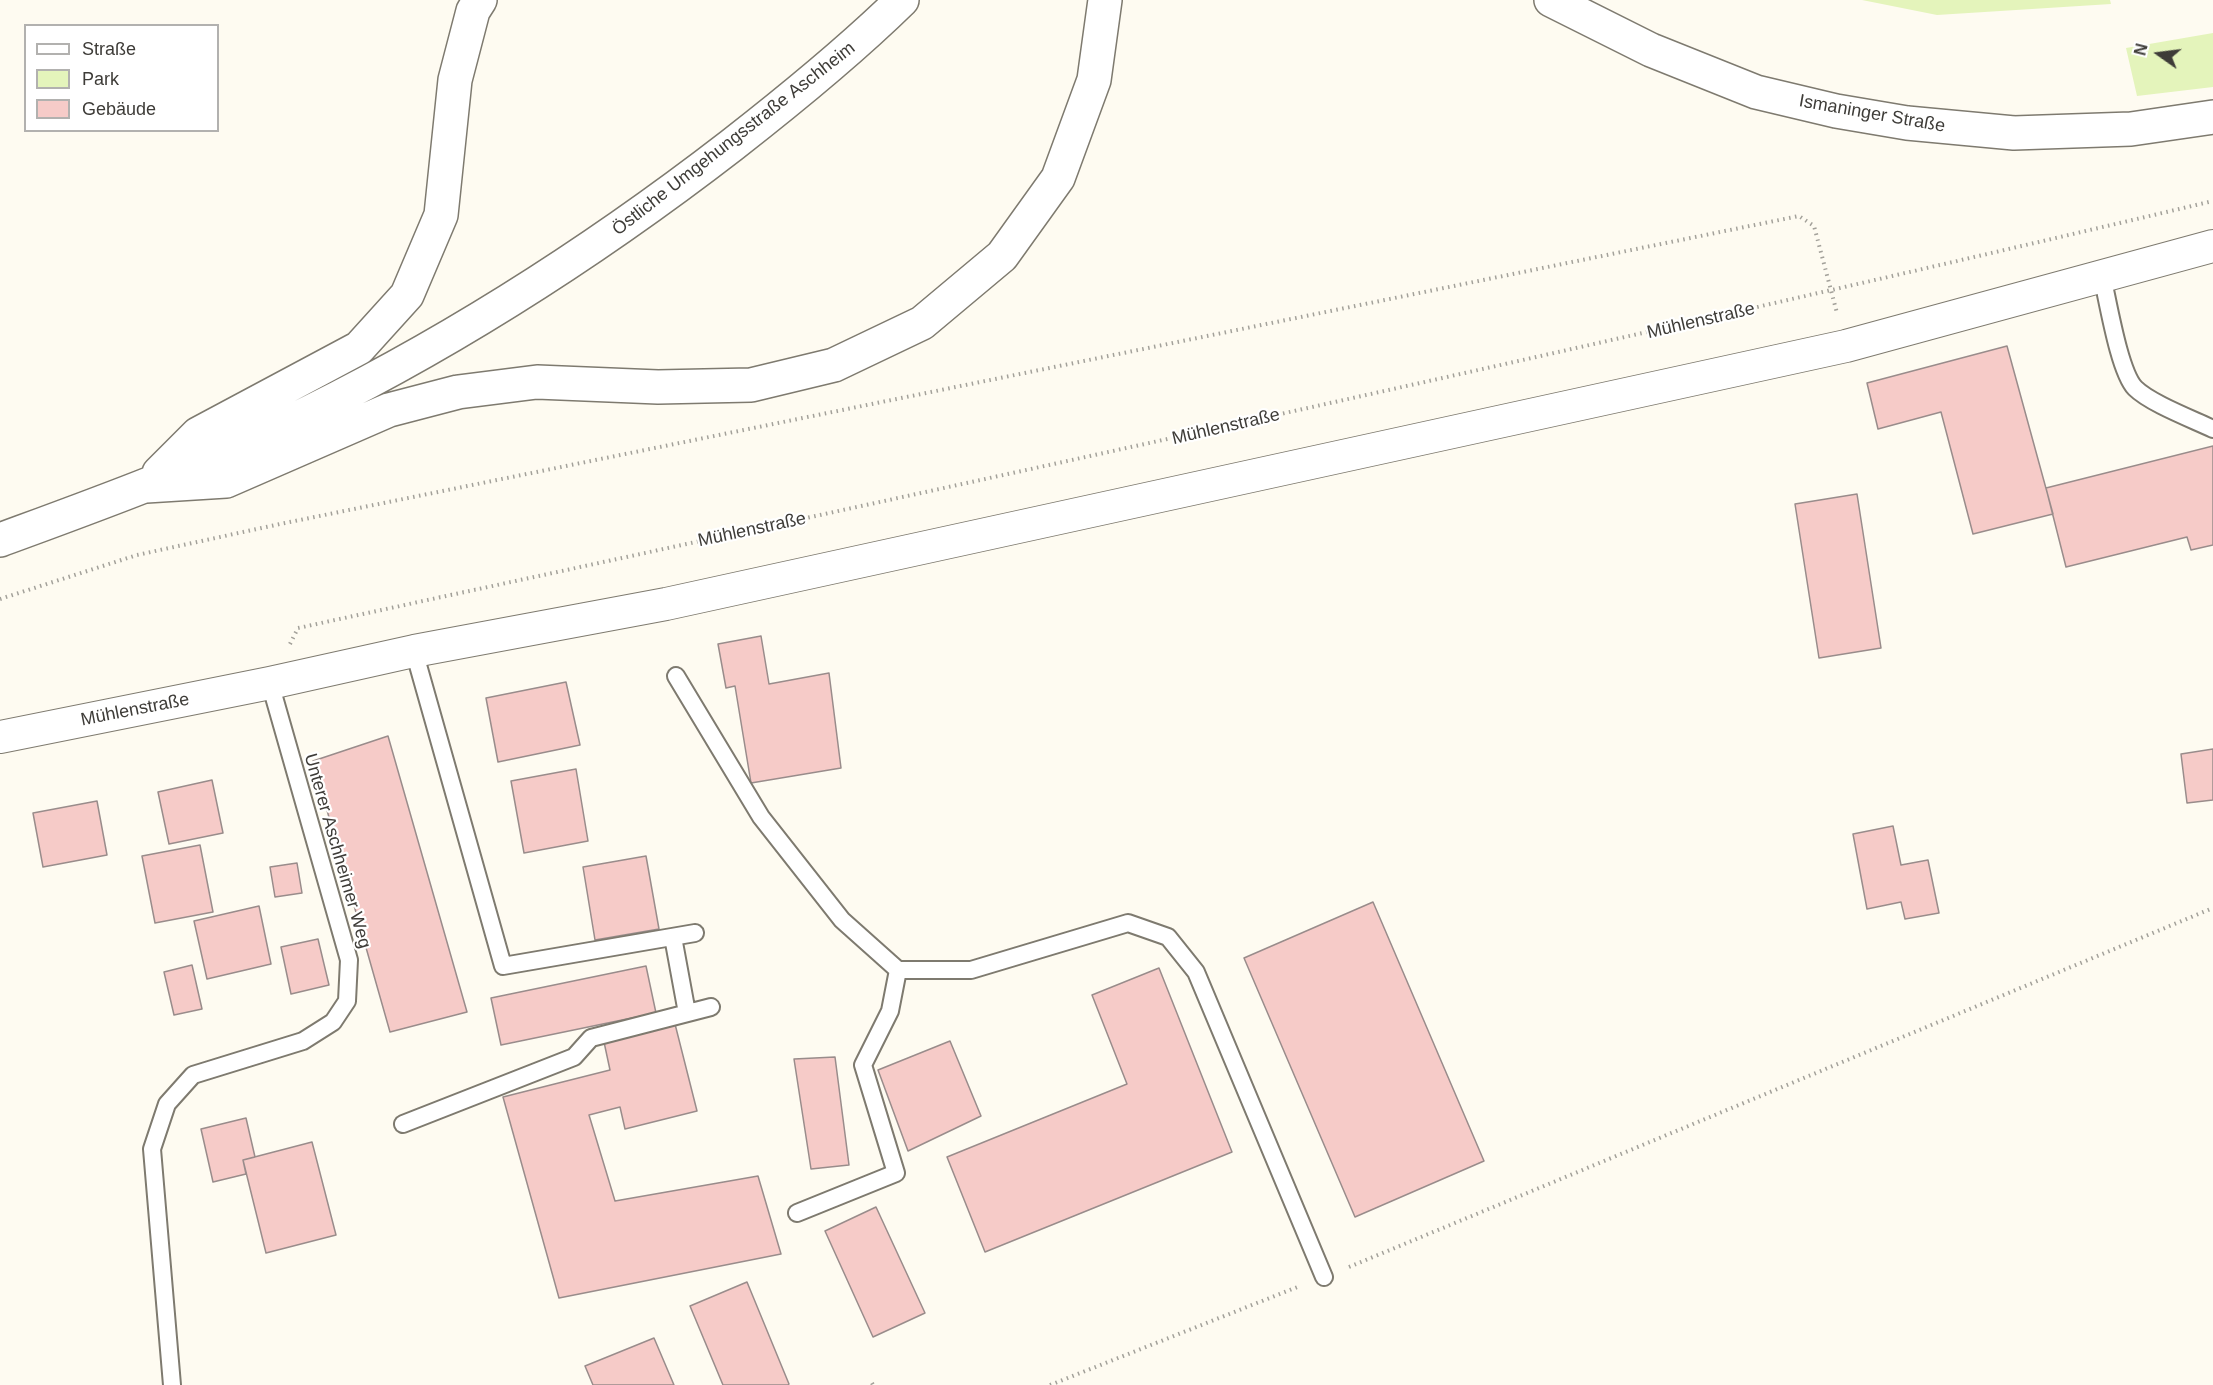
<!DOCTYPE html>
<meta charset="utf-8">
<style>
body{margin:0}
#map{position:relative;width:2213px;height:1385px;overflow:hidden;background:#fefbf1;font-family:Helvetica,sans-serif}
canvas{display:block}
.legend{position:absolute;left:24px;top:24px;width:195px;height:108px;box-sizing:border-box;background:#fff;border:2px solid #b2b1af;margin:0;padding:8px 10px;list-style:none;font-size:18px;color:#3e3c38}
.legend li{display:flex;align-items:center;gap:12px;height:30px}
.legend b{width:30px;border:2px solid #b2b1af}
.north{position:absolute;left:2129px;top:24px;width:60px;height:60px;-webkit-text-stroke:4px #fff;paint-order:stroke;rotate:284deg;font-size:16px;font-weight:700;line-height:24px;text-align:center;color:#3e3c38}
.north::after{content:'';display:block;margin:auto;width:21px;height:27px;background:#3e3c38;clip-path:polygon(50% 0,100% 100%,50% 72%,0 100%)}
</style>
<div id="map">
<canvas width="2213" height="1385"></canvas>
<ul class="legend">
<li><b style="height:8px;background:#fff"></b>Straße</li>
<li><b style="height:16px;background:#e4f4bb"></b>Park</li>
<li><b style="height:16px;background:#f6cbc8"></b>Gebäude</li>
</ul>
<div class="north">N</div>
</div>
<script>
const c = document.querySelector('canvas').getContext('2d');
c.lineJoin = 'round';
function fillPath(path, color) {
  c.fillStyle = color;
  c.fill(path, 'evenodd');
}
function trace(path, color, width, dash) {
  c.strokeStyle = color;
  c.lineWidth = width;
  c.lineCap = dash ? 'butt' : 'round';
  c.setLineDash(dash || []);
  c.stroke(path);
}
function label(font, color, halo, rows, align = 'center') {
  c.font = font + ' Helvetica,sans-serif';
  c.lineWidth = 4.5;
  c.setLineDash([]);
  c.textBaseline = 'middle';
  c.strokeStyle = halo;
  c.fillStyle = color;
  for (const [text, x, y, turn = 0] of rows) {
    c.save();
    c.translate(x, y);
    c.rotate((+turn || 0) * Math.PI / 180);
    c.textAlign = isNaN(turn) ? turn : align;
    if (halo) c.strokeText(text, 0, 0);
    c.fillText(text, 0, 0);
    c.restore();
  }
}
fillPath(new Path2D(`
 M1862,0h248l1,4 -174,11z
 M2213,33v54l-76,9 -11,-48z`), '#e4f4bb');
const building = new Path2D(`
 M2007,346l46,168 -80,20 -32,-122 -63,17 -11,-46z
 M2213,446v99l-22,5 -4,-13 -121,30 -20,-79z
 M1857,494l24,154 -62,10 -24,-154z
 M761,636l8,48 60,-11 12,95 -90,15 -16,-97 -9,2 -8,-44z
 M566,682l14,63 -82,17 -12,-64z
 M388,736l79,276 -77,20 -77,-271z
 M2213,749v51l-26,3 -6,-49z
 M576,769l12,72 -64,12 -13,-72z
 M212,780l11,53 -54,11 -11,-52z
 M97,801l10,54 -64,12 -10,-54z
 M1893,826l8,39 27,-5 11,53 -34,6 -4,-17 -34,7 -14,-75z
 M200,845l13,67 -58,11 -13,-67z
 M646,856l13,73 -64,11 -12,-73z
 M297,863l5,30 -27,4 -5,-30z
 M1373,902l111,259 -129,56 -111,-259z
 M259,906l12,58 -64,15 -13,-58z
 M318,939l11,46 -38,9 -10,-47z
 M192,965l10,44 -28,6 -10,-43z
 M646,966l10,47 -155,32 -10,-47z
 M1159,968l73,184 -247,100 -38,-95 180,-73 -35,-89z
 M675,1024l22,87 -72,18 -5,-22 -31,8 26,86 143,-25 23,78 -222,44 -56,-201 107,-27 -6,-28z
 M950,1041l31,75 -73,35 -30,-81z
 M835,1057l14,108 -38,4 -17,-110z
 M246,1118l9,39 -12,3 3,14 -33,8 -12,-53z
 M312,1142l24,93 -70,18 -23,-93z
 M876,1207l49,106 -52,24 -48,-106z
 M747,1282l42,102 -1,1h-65l-33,-79z
 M654,1338l20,47h-81l-8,-19z`);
fillPath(building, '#f6cbc8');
trace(building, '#998c8b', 1.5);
const service = new Path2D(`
 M2102,276c6,25 17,95 33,112 15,15 57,31 78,41
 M414,651l89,315 192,-33
 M676,676l85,141 81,103 56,50h73l157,-47 40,14 28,35 128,305
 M673,937l14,76
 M403,1124l171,-67 17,-19 120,-31
 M797,1213l99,-40 -33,-108 27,-54 8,-41
 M172,1385l-20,-236 15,-45 26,-29 110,-34 30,-19 14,-21 2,-41 -79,-277`);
const minor = new Path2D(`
 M0,737l270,-54 144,-32 252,-47 1180,-258 367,-100`);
const secondary = new Path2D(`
 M1551,0l100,50 105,42 80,19 71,12 107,10 117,-4 82,-12`);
const primary = new Path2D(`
 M159,473l39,-39 161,-86 48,-53 34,-80 14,-135 18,-69 7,-11
 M146,486l80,-5 163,-71 69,-18 79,-10 121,5 93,-2 83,-20 88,-42 80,-67 56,-78 36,-98 11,-80
 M0,540c95,-35 190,-69 281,-114 161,-77 310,-172 451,-281 59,-46 117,-93 170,-145`);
trace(service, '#7e7a6f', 20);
trace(minor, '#7e7a6f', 34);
trace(secondary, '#7e7a6f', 36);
trace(primary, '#7e7a6f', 36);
trace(new Path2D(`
 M0,599l137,-44 143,-31 1519,-308 15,10 23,87
 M290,644l8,-16c639,-138 1278,-276 1915,-427
 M1349,1267l864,-359
 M872,1383l1,2
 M1050,1385l250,-99`), '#a3a19a', 4, [1.5, 4.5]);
trace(service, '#fff', 16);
trace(minor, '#fff', 32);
trace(secondary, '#fff', 33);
trace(primary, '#fff', 33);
label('18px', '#3e3c38', '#fff', [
 ["Ismaninger Straße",1872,114,10],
 ["Östliche Umgehungsstraße Aschheim",734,139,-38],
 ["Mühlenstraße",1701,321,-13],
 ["Mühlenstraße",1226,427,-13],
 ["Mühlenstraße",752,530,-12],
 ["Mühlenstraße",135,710,-11],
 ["Unterer Aschheimer Weg",337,851,74]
]);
</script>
